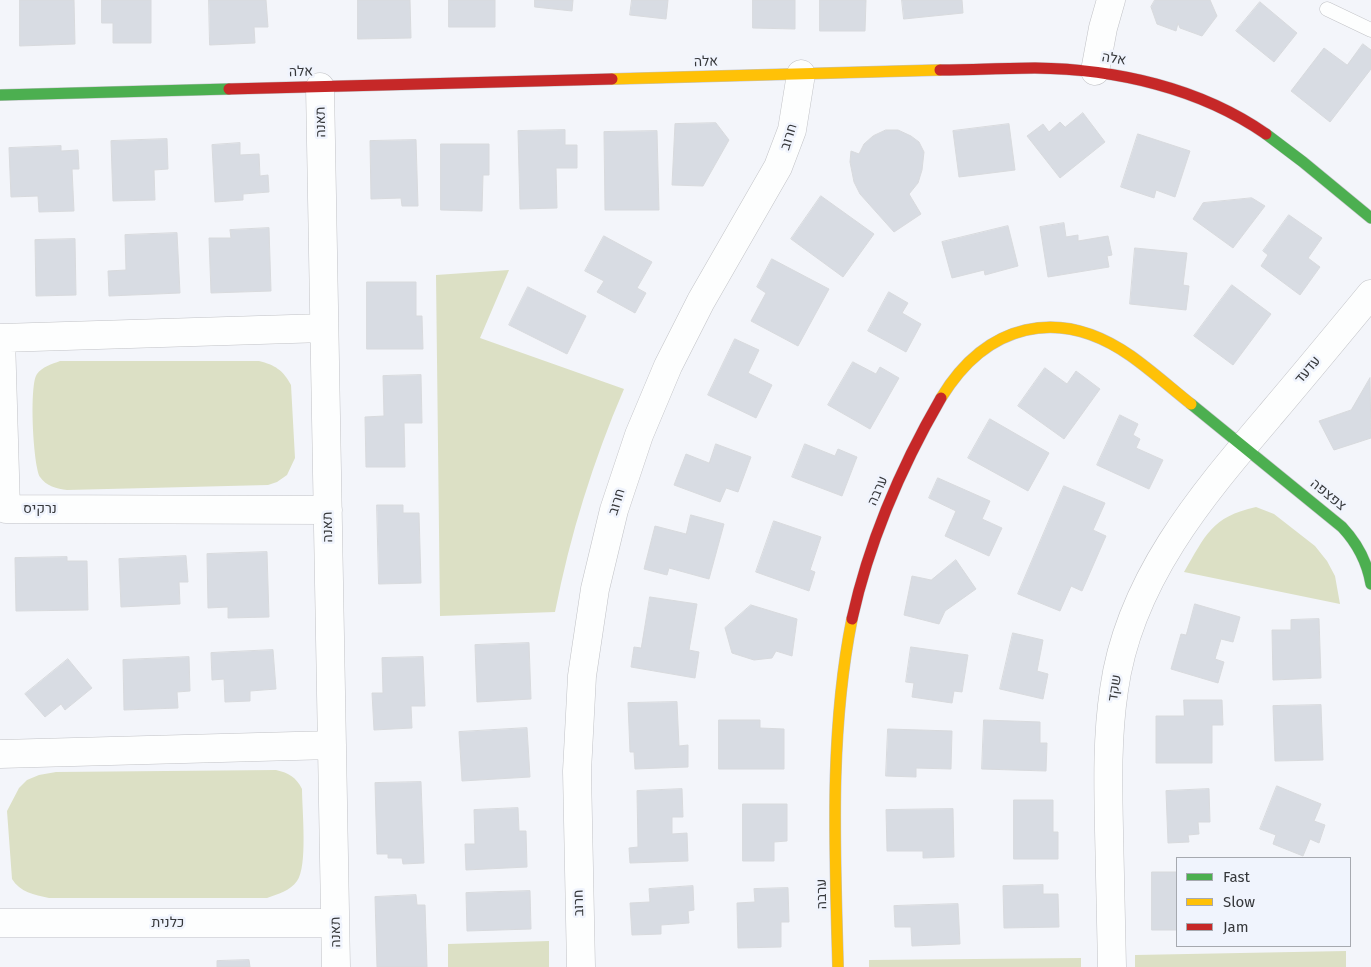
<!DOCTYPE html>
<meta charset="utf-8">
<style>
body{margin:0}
#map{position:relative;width:1371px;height:967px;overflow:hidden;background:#f3f5fa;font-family:"Fira Sans",sans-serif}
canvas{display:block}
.legend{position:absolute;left:1176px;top:857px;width:175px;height:90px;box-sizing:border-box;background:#f0f4fd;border:1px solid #a6a9af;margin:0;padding:6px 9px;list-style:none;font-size:15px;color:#36383b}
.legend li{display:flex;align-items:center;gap:10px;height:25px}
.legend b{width:25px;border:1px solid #a6a9af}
</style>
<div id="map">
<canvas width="1371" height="967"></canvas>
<ul class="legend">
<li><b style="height:6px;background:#4caf50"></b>Fast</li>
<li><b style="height:6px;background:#ffc107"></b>Slow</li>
<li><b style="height:6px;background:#c62828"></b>Jam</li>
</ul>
</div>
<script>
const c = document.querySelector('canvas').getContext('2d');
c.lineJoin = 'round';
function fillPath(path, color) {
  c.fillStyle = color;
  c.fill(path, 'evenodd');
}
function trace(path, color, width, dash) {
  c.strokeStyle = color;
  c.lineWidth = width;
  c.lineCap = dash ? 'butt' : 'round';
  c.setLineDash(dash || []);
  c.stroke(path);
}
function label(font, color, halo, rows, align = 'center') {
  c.font = font + ' "Fira Sans",Heebo,sans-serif';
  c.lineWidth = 5;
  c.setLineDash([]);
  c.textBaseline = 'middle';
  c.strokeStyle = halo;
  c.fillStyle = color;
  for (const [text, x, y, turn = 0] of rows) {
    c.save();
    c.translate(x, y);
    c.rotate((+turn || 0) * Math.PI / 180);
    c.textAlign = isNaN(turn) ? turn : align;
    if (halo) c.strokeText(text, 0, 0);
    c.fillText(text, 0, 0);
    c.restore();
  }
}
fillPath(new Path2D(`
 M509,270l-29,68 144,51c-31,72 -54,146 -69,223l-115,4 -4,-341z
 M60,361h199c16,4 24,9 32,24l4,73 -8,17 -10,7 -9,3 -201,5c-10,-1 -21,-4 -27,-13 -7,-12 -11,-93 -3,-103 5,-7 15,-10 23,-13z
 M1256,507l18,7 41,32 12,15 8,15 5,28 -156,-32c22,-37 27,-55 72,-65z
 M276,770c13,3 20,7 26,19 0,20 6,78 -5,92 -7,10 -19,13 -30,17h-218c-15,-3 -29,-6 -37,-19l-5,-68 12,-23 8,-8 12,-5 17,-3z
 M549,941v26h-101v-23z
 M1346,951v16h-211v-12z
 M1081,958v9h-212v-7z`), '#dce0c5');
const building = new Path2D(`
 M20,0h54l1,44 -55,2z
 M102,0h49v43h-38v-20h-11z
 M209,0h57l2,27h-14l1,16 -45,2z
 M358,0h52l1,38 -53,1z
 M449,0h46v27h-46z
 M535,0h38l-1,11 -37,-4z
 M632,0h36l-2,19 -36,-4z
 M753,0h42v29l-42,-1z
 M820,0h46l-1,31h-45z
 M902,0h60l1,13 -59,6z
 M1155,0h55l7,16 -15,20 -22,-8 -2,-5 -2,8 -19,-7 -6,-17z
 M1260,2l37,31 -23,29 -38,-31z
 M1363,44l8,6v19l-41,53 -39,-31 33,-43 23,17z
 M1083,113l22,29 -45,36 -33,-42 16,-12 6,8 11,-10 5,5z
 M716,123l13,17 -26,46 -31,-1 3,-61z
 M1009,124l6,46 -56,7 -6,-46z
 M565,130v15h12v23h-21l1,40 -37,1 -2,-78z
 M886,130h12l13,6 8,6 5,10 -2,18 -4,13 -9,11 12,20 -27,18 -34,-38 -6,-12 -4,-20 1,-11 8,3 5,-10 9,-8z
 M657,131l2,79h-54l-1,-78z
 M1138,134l52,17 -15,46 -19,-7 -2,8 -33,-11z
 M167,139l1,30 -14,1 1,30 -42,1 -2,-60z
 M416,140l2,66h-16l-1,-8 -30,1 -1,-58z
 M240,143v12l19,-1 1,22 8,-1 1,17 -26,2v6l-28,2 -3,-57z
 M441,144h48v31h-6l-1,36 -41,-1z
 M61,146v5l17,-1 1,19h-7l2,42 -35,1 -1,-16 -27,1 -2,-49z
 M821,196l53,38 -31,43 -52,-38z
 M1252,198l13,8 -32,42 -40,-29 10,-16z
 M1289,215l33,23 -14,20 12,9 -20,28 -39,-29 7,-11 -5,-4z
 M1064,223l2,14 12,-2v6l30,-5 4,19 -5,1 2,11 -61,10 -8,-50z
 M1008,226l10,40 -33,9 -1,-5 -32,8 -10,-36z
 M269,228l2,63 -60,2 -2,-55h22l-1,-8z
 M177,233l3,60 -71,3 -1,-25 18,-1 -1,-35z
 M604,236l48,26 -15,26 9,5 -11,20 -38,-21 7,-11 -19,-10z
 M75,239l1,56 -40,1 -1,-56z
 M1135,248l52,5 -4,32 6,1 -3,24 -56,-6z
 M772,259l57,30 -31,57 -47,-25 15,-28 -9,-6z
 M367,282h49v34h6l1,33h-56z
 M1232,285l39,29 -38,51 -39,-29z
 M528,287l58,29 -19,38 -58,-29z
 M889,292l19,11 -6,10 19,11 -15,28 -38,-21z
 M735,339l24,11 -11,23 24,12 -16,33 -48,-23z
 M853,362l23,12 4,-7 19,11 -29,51 -42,-24z
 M1045,368l22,16 9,-13 24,18 -36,50 -46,-33z
 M421,375l1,48h-18l1,44h-39l-1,-50 19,-1 -1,-40z
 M1370,378l1,60 -37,12 -15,-29 32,-11z
 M1120,415l18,9 -5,11 7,4 -4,9 27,12 -14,29 -52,-24z
 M990,419l59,34 -21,38 -60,-33z
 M716,444l35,13 -13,35 -12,-4 -6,14 -46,-17 12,-31 23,9z
 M805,444l30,12 3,-7 19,8 -15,39 -50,-19z
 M938,478l52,23 -8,18 20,9 -13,28 -44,-20 11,-25 -27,-13z
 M1064,486l41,17 -12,27 13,6 -24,55 -11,-5 -11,25 -42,-17z
 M377,505h26v8h16l2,70 -42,1z
 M691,515l33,9 -15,55 -40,-11 -2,7 -23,-6 11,-43 31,8z
 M774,521l47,16 -11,33 5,2 -6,19 -53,-19z
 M267,552l2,65 -41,1v-11l-20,1 -1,-54z
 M186,556l2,26h-9l1,22 -59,3 -2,-48z
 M67,557v4h20l1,49 -72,1 -1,-53z
 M956,560l20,29 -31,22 -6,13 -35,-9 8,-39 19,4z
 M650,597l47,7 -8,46 10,2 -4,26 -64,-11 3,-20 7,1z
 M1195,604l45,13 -7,25 -12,-3 -6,20 9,3 -6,21 -47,-14 10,-35 5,1z
 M751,605l46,14 -5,37 -16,-5 -4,7 -18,2 -22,-7 -7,-25z
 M1319,619l2,59 -48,2 -1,-50h19v-10z
 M1013,633l30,7 -6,31 11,3 -5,25 -43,-10z
 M529,643l2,56 -54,3 -2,-57z
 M911,647l57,8 -6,37 -8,-1 -2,12 -40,-6 2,-14 -8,-1z
 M273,650l3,39 -26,2v10l-25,1 -1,-23 -12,1 -1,-27z
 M189,657l1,34 -13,1 1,16 -54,2 -1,-50z
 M423,657l2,49h-14l1,22 -38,2 -2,-37h11l-1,-35z
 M68,659l24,29 -27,22 -4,-6 -16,13 -20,-23z
 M1184,700h38l1,25h-11v38h-56v-47h28z
 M677,702l2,44 9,-1v22l-53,2 -1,-17h-4l-2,-49z
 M1321,705l2,55 -48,1 -2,-55z
 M719,720h41v8l24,1v40h-65z
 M984,720l56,2v21h7l-1,28 -64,-2z
 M527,728l3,49 -68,4 -3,-49z
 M888,729l64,2 -1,38 -35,-1v9l-30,-1z
 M421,782l3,81 -21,1 -1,-6h-14v-4h-11l-2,-71z
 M1277,786l44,18 -7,17 11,4 -6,18 -9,-4 -7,17 -30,-12 3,-9 -16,-6z
 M682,789l1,28h-11v17l15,-1 1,28 -58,2 -1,-15 9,-1 -1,-56z
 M1209,789l1,33h-12l1,12 -11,1 1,7 -21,1 -2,-52z
 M1014,800h39v32h5v27h-44z
 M743,804h44v37l-13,1v19h-31z
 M518,808l1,23h7l1,36 -61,3 -1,-26h10l-1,-34z
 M953,809l1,48 -31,1v-7h-36l-1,-41z
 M1152,872h25v58h-25z
 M1043,885v9h15l1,33 -55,1 -1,-42z
 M693,886l1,24 -6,1 1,12 -28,2v9l-29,1 -2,-32 20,-1 -1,-13z
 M788,888l1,34h-8v25l-43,1 -1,-45 18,-1 -1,-13z
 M530,891l1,38 -64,2 -1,-38z
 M416,895l1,10h8l2,62h-50l-2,-70z
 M958,904l2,40 -48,2 -1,-19h-16l-1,-21z
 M249,960l1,7h-33v-6z`);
fillPath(building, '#d8dce3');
trace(building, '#d8dadd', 1);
const lane = new Path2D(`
 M1327,9l44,21`);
const street = new Path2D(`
 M1095,71l8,-43 8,-28
 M320,87l16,880
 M324,328l-323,10 5,171 322,1
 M0,754l332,-9
 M0,923h335
 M581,967l-4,-196 5,-95 13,-87 19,-79 25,-75 29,-69 33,-65 77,-134 14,-37 9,-56
 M1112,967c-1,-46 -2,-91 -3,-137 -1,-47 -2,-94 5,-140 15,-110 88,-195 157,-276 34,-40 67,-80 100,-120`);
const fast = new Path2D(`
 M0,95l229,-6
 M1266,134l37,28 68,56
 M1191,404l151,123c16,17 25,34 29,57`);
const slow = new Path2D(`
 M612,79l328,-9
 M941,398c45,-74 117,-93 190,-42 21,15 40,32 60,48
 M838,967c-3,-116 -9,-233 14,-348`);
const jam = new Path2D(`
 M940,70c32,0 64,-2 95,-2 81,1 165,20 231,66
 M229,89l383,-10
 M852,619c17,-77 49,-152 89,-221`);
trace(lane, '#c1c2c6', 15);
trace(street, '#c1c2c6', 29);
trace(fast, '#c1c2c6', 12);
trace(slow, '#c1c2c6', 12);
trace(jam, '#c1c2c6', 12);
trace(lane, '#fdfefe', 14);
trace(street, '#fdfefe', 28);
trace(fast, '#4caf50', 11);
trace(slow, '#ffc107', 11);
trace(jam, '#c62828', 11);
label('14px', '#36383b', '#f0f4fd', [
 ["אלה",1114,59,9],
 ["אלה",706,62,-2],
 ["אלה",301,72,-2],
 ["תאנה",321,122,-91],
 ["חרוב",789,137,-73],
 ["עדעד",1308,370,-50],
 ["ערבה",878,491,-67],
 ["צפצפה",1328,495,39],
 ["חרוב",617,502,-73],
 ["נרקיס",40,509],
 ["תאנה",328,527,-91],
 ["שקד",1115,688,-81],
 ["ערבה",822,894,-91],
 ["חרוב",579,903,-91],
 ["כלנית",168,923],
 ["תאנה",336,932,-91]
]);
</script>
